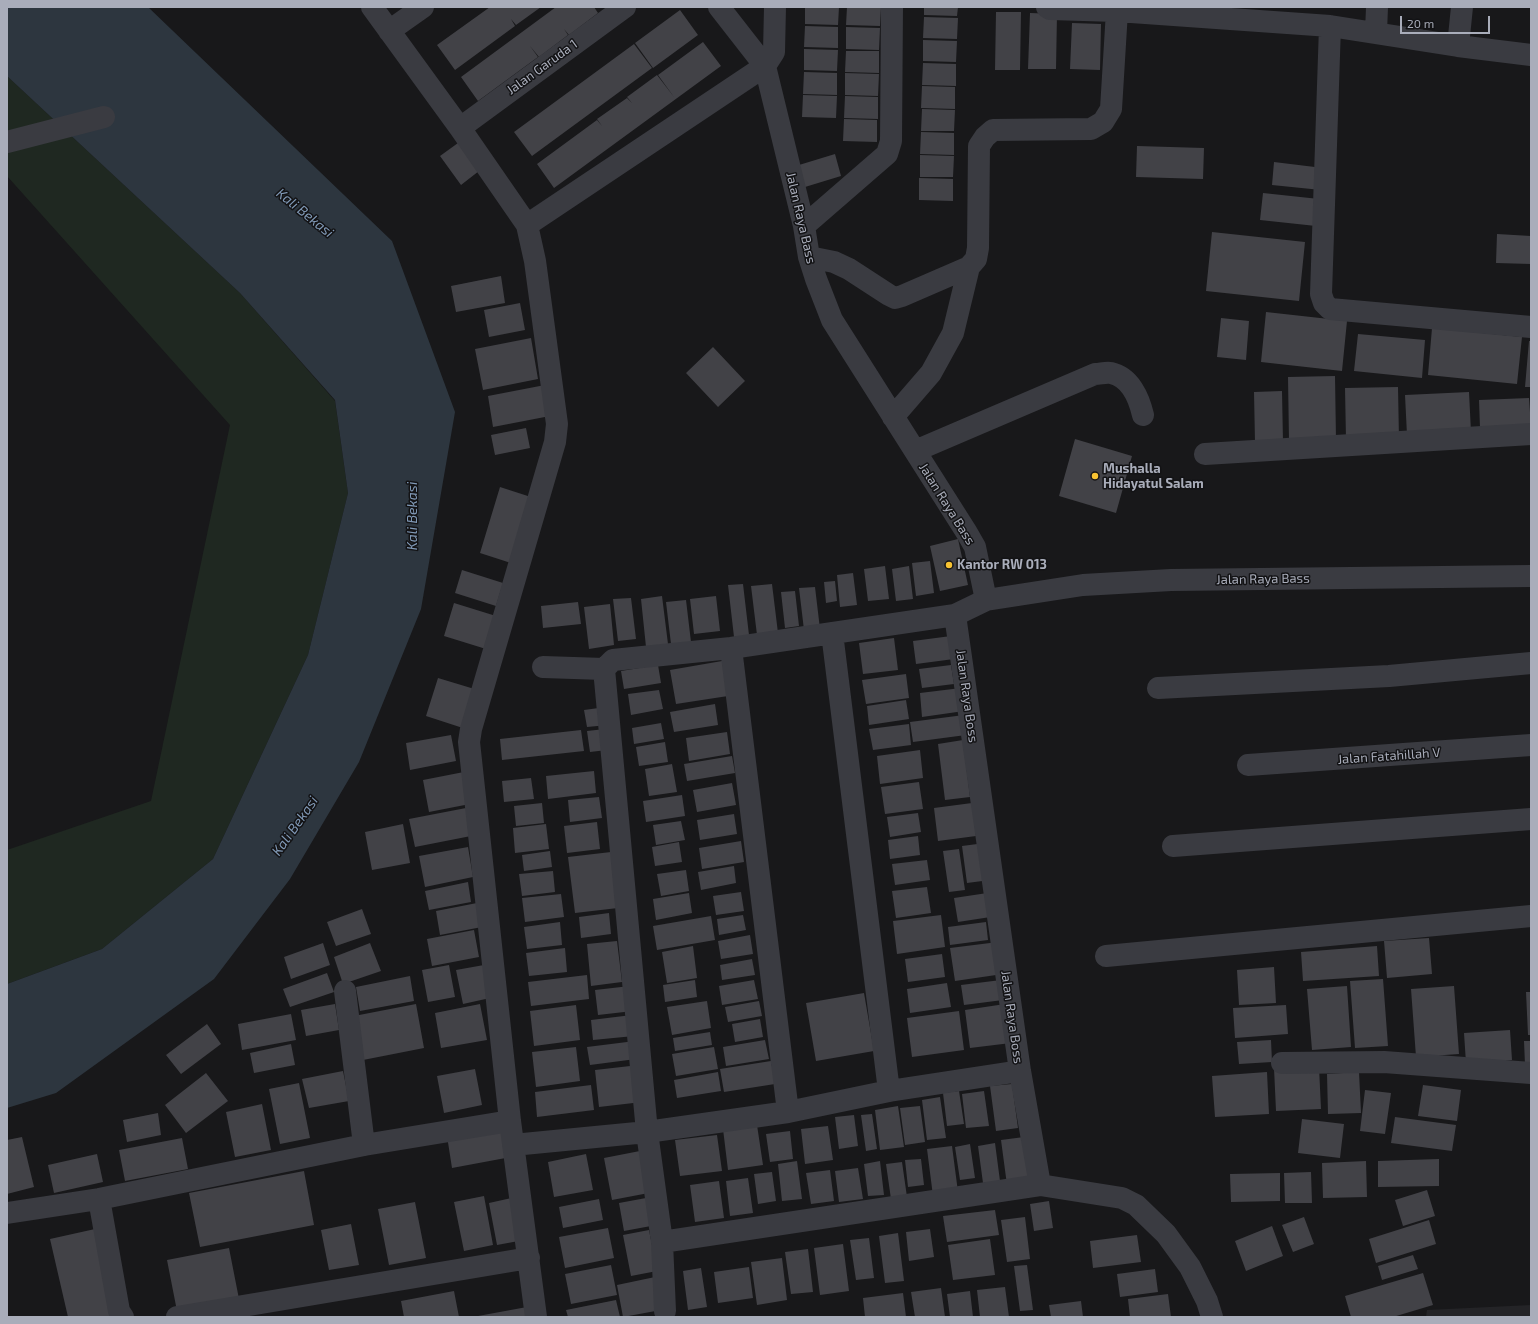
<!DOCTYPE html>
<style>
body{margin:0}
#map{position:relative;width:1538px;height:1324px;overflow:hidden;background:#18181a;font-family:"Exo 2",sans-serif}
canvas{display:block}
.frame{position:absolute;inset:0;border:8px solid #a9adba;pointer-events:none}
.scale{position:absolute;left:1400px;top:16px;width:90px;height:18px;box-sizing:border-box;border:2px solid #a9adba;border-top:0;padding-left:5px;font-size:12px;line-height:14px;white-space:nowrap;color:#a9adba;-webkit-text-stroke:3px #131315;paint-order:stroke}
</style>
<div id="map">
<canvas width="1538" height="1324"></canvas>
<div class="frame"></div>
<div class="scale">20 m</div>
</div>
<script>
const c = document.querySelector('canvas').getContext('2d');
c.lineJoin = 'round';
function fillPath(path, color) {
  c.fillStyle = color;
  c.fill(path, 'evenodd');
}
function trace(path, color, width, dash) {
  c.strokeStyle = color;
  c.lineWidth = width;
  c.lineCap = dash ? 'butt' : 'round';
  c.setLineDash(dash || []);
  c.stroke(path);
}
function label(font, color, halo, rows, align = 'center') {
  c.font = font + ' "Exo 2",sans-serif';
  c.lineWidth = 3;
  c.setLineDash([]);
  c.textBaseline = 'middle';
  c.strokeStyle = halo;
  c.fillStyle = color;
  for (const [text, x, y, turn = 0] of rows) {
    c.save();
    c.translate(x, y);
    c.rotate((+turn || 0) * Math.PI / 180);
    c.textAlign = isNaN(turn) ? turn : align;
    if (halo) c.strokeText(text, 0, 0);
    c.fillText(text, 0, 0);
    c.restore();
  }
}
fillPath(new Path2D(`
 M1531,1305v12h-105l1,-7z`), '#242427');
fillPath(new Path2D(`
 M7,76l233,217 95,108 13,92 -40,162 -95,204 -111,90 -95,35v-134l144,-49 79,-376 -223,-249z`), '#1f2821');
fillPath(new Path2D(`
 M7,7h141l244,234 63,171 -34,197 -62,153 -69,117 -76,100 -158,114 -49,15v-124l95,-35 111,-90 95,-204 40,-162 -13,-93 -95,-107 -233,-217z`), '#2d363f');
fillPath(new Path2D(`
 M490,7h51l-25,18 -5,-6 4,7 -60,44 -18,-25z
 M556,7h38l4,6 -29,22 -5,-6 4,6 -29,22 -9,-11 8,11 -60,44 -17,-24z
 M805,7h34l-1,18 -33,-1z
 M847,7h34l-1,19 -34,-1z
 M924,7h34l-1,9 -33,-1z
 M680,10l18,25 -45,33 -18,-25z
 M996,12h25l-1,58h-25z
 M1030,13l27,1 -1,55h-28z
 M924,17l34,1 -1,21 -34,-1z
 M1072,23l29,1 -1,46 -30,-1z
 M805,26l33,1v21l-34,-1z
 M846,27l34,1 -1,22 -33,-1z
 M923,40l34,1 -1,21 -33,-1z
 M703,42l18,24 -167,122 -17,-24 60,-44 5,6 -5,-7 30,-21 5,5 -5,-6 30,-22 17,22 -16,-22z
 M634,44l18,24 -120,88 -18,-24z
 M804,49l34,1 -1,21 -33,-1z
 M846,51h33v22l-34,-1z
 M923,63l33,1v22l-34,-1z
 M804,72l33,1v22l-34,-1z
 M845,73l34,1 -1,22 -33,-1z
 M922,86l33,1v22l-34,-1z
 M803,95l34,1 -1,22 -34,-1z
 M845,96l33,1v22l-34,-1z
 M922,109l33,1 -1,21h-33z
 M844,119l33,1v22l-34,-1z
 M921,132l33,1v22l-34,-1z
 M458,143l21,28 -18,14 -21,-29z
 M1137,146l67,2 -1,31 -67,-2z
 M835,154l6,22 -36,11 -6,-22z
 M920,155l34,1 -1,21h-33z
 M1274,162l49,6 -2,22 -49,-5z
 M919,178l34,1v22l-34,-1z
 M1263,193l56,6 -3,27 -56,-6z
 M1212,232l93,10 -6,59 -93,-10z
 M1497,234l34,2v28l-35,-1z
 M501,276l4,27 -49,9 -5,-26z
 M520,303l5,27 -36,7 -5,-27z
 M1266,312l81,9 -5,50 -81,-9z
 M1221,318l28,3 -3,39 -29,-3z
 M1432,328l90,9 -5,47 -89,-9z
 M1358,334l67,6 -3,38 -68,-7z
 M531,338l7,41 -55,11 -8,-41z
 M1529,341h2v46h-6z
 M713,347l32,34 -27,26 -32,-34z
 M1335,376l1,64 -47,1 -1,-64z
 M545,385l5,31 -57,11 -5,-31z
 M1398,387l1,52 -53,1 -1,-52z
 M1282,391l1,51 -28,1 -1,-51z
 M1469,392l2,40 -64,3 -2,-40z
 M1529,398l2,28 -51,2 -1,-28z
 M526,428l4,20 -35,7 -4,-20z
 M1075,439l57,17 -16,57 -57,-17z
 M500,487l34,11 -20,66 -34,-11z
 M958,539l10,46 -28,6 -10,-45z
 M930,561l4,32 -18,3 -4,-33z
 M885,566l4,33 -21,2 -4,-32z
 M909,566l4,33 -17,2 -4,-32z
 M462,570l41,13 -7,23 -41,-13z
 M853,573l4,32 -17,2 -3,-32z
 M835,581l2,20 -11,2 -2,-21z
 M743,584l6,51 -15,2 -6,-52z
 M772,584l6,49 -21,2 -6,-49z
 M815,587l5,42 -16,1 -5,-42z
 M795,591l4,35 -14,2 -4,-36z
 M662,596l6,48 -22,3 -5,-48z
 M716,596l4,35 -26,3 -4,-35z
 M631,598l5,41 -18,2 -5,-42z
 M686,600l5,42 -20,2 -5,-42z
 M578,602l3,22 -38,4 -2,-22z
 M454,603l42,13 -10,33 -42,-13z
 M610,604l4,41 -25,4 -5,-42z
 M951,636l3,23 -38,5 -3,-23z
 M894,638l4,32 -35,4 -4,-31z
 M722,661l6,35 -52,8 -6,-34z
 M658,665l3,18 -37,6 -3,-18z
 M951,665l3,19 -32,4 -3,-19z
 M906,674l3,24 -43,6 -4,-24z
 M438,678l43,13 -12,39 -43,-14z
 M961,688l3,23 -42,6 -2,-24z
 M659,690l4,19 -32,6 -3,-21z
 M906,700l3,19 -40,6 -2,-19z
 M715,704l3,21 -44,7 -4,-20z
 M606,707l2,18 -21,2 -3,-17z
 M964,715l2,20 -53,7 -3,-20z
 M661,723l3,16 -30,5 -2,-16z
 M909,724l2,21 -38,5 -4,-21z
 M605,729l2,21 -17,2 -3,-21z
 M581,730l3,21 -82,9 -2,-21z
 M727,732l3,22 -41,7 -3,-23z
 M451,735l5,26 -46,9 -4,-27z
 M963,740l7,57 -25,3 -7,-56z
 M665,742l3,20 -29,4 -3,-19z
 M920,750l3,28 -43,6 -3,-28z
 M732,756l3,17 -48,8 -3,-17z
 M672,764l5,28 -28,4 -4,-27z
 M469,771l6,32 -46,9 -6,-32z
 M594,771l2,22 -48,6 -2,-23z
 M531,778l3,21 -30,3 -2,-21z
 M919,782l4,27 -38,5 -4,-27z
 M732,783l4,22 -39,7 -4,-22z
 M682,795l3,21 -39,6 -3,-21z
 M599,797l3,21 -32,4 -2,-22z
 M542,803l2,20 -28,3 -2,-20z
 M972,803l4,33 -38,5 -4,-33z
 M466,808l5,28 -56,11 -6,-28z
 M918,813l3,19 -31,5 -3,-20z
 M734,814l3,20 -37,6 -3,-20z
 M681,821l4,19 -29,5 -3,-20z
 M597,822l3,27 -33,4 -3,-27z
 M403,824l7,39 -38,7 -7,-38z
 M546,824l3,25 -34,4 -2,-25z
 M918,836l2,19 -30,4 -2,-19z
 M741,841l3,21 -42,7 -3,-21z
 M679,842l3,20 -27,4 -3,-19z
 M985,843l5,37 -23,3 -5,-37z
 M468,847l5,30 -48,10 -6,-31z
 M959,849l6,41 -16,2 -6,-41z
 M550,851l2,16 -28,4 -2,-16z
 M611,852l7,56 -43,5 -7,-56z
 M927,860l3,20 -35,5 -3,-21z
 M734,866l2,17 -35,7 -3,-18z
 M686,870l3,21 -28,5 -4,-22z
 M553,871l2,21 -33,4 -3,-22z
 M468,882l3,20 -42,8 -4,-19z
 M927,887l4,26 -35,5 -4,-27z
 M741,892l3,19 -28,4 -3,-19z
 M994,892l3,24 -39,6 -4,-24z
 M689,893l3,20 -36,7 -3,-21z
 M561,894l3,23 -39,5 -3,-24z
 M477,903l5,24 -42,8 -4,-24z
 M362,909l9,25 -35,12 -9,-24z
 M609,913l2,21 -30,4 -2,-21z
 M743,915l3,15 -27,5 -2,-16z
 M941,915l4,32 -48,7 -4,-33z
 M711,916l4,24 -58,10 -4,-24z
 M560,922l2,23 -35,4 -3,-22z
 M986,922l2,18 -38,5 -2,-18z
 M474,930l5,27 -47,9 -5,-27z
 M750,935l3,19 -32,5 -3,-18z
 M1429,938l3,36 -45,4 -3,-37z
 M617,941l5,41 -31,4 -4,-42z
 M998,942l5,32 -48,7 -5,-33z
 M323,943l7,22 -39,14 -7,-22z
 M370,943l11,28 -38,13 -9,-27z
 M693,946l4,32 -30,5 -5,-31z
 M1377,946l2,30 -76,5 -2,-29z
 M565,948l2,24 -38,4 -3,-23z
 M942,954l3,23 -37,5 -3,-23z
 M752,959l3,16 -33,5 -2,-15z
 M449,965l6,32 -27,5 -6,-32z
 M484,965l6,33 -27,6 -7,-34z
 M1274,967l2,36 -37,2 -2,-35z
 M327,973l7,19 -44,15 -7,-18z
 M587,975l2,24 -58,7 -3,-24z
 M410,976l4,25 -54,10 -4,-24z
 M1383,979l5,67 -33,2 -5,-67z
 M695,980l2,17 -32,5 -2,-17z
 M754,980l4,19 -36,6 -3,-19z
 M1001,980l2,20 -39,5 -3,-20z
 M947,983l4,24 -41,6 -3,-24z
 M630,986l3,25 -35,4 -3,-25z
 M1347,986l4,61 -39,3 -5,-61z
 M1454,986l5,68 -43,3 -5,-68z
 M1526,992h5v43h-3z
 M864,993l10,58 -58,10 -10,-58z
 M707,1001l4,27 -39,7 -5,-28z
 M759,1001l3,15 -34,6 -3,-15z
 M335,1004l4,26 -33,6 -5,-26z
 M416,1004l8,44 -61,12 -9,-44z
 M480,1004l7,36 -46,8 -6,-35z
 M1005,1004l6,39 -41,5 -5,-38z
 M576,1005l4,35 -46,6 -4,-35z
 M1286,1005l2,29 -53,4 -2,-30z
 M959,1011l5,39 -52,7 -5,-39z
 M291,1014l5,26 -54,10 -4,-26z
 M632,1015l2,21 -41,4 -2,-20z
 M760,1019l3,18 -28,5 -3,-18z
 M207,1024l14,20 -40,30 -15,-19z
 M1510,1030l2,30 -46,3 -2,-30z
 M710,1032l2,13 -37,6 -2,-13z
 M765,1040l4,19 -43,7 -3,-19z
 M1271,1040l1,22 -33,2 -2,-22z
 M635,1041l1,18 -46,6 -3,-18z
 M1524,1041h7v24h-6z
 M291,1044l4,21 -41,8 -4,-20z
 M576,1047l4,34 -44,6 -4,-35z
 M714,1047l4,22 -42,7 -4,-22z
 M771,1061l4,23 -51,8 -4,-23z
 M639,1065l3,37 -43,5 -4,-37z
 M1319,1067l2,42 -45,2 -2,-43z
 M475,1069l7,36 -38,8 -7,-37z
 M343,1071l6,30 -40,7 -7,-29z
 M718,1072l3,19 -44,7 -3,-18z
 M1267,1072l2,42 -54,3 -3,-41z
 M1359,1072l2,41 -33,1 -1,-40z
 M206,1073l22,28 -42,32 -21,-28z
 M299,1083l11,55 -30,6 -11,-55z
 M1012,1084l6,44 -22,3 -6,-45z
 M591,1085l3,25 -57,7 -2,-25z
 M1423,1085l38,5 -4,31 -39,-5z
 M1365,1090l26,3 -6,41 -25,-3z
 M959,1091l5,33 -17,2 -4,-33z
 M984,1091l5,35 -23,2 -4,-34z
 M940,1097l6,41 -19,2 -5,-40z
 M262,1104l9,46 -36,7 -9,-45z
 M898,1106l6,41 -24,3 -5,-40z
 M920,1106l5,36 -20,3 -5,-37z
 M158,1113l3,22 -34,7 -4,-22z
 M872,1114l5,35 -11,2 -5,-36z
 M854,1115l4,31 -19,3 -4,-32z
 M1395,1117l61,8 -4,26 -61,-8z
 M1302,1119l42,5 -4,34 -42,-5z
 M505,1125l6,32 -59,11 -5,-32z
 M757,1125l6,40 -35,5 -5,-41z
 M828,1126l5,34 -28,4 -4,-35z
 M790,1131l3,28 -23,3 -4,-28z
 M717,1135l5,36 -42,5 -5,-36z
 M22,1137l12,50 -27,7v-54z
 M1024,1137l6,45 -23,3 -6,-45z
 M182,1138l6,31 -63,12 -6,-31z
 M995,1143l5,38 -17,2 -5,-37z
 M970,1144l5,34 -15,2 -5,-33z
 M952,1146l6,46 -25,4 -6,-47z
 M645,1150l9,42 -42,8 -8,-42z
 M97,1154l6,28 -49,11 -6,-28z
 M586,1154l7,36 -39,7 -6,-35z
 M921,1159l3,26 -16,2 -3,-27z
 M1439,1159v27l-61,1v-26z
 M797,1161l5,38 -20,2 -4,-37z
 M880,1161l4,34 -16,1 -4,-32z
 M1366,1161l1,36 -44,1 -1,-35z
 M902,1162l5,35 -16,2 -5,-35z
 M858,1168l5,31 -24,3 -4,-31z
 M830,1170l4,31 -23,3 -5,-31z
 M304,1171l10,54 -114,22 -11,-54z
 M772,1172l4,29 -18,3 -4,-30z
 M1311,1172l1,31h-27l-1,-30z
 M1280,1173v28l-49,1 -1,-28z
 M748,1178l5,35 -23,3 -4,-35z
 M719,1181l5,37 -29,4 -5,-37z
 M1427,1190l8,26 -32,10 -8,-26z
 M484,1196l9,49 -29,6 -10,-49z
 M516,1197l8,43 -27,5 -8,-42z
 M646,1198l5,28 -27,5 -5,-28z
 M599,1199l4,21 -40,8 -4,-21z
 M1049,1201l4,27 -19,3 -4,-27z
 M415,1202l11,56 -37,7 -11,-56z
 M995,1210l4,25 -52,7 -4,-26z
 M1025,1217l5,42 -23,3 -6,-42z
 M1304,1217l10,27 -21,8 -11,-27z
 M1429,1220l7,24 -60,19 -7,-24z
 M351,1224l8,41 -30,5 -8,-40z
 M1272,1226l11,30 -37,15 -11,-30z
 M608,1228l6,30 -49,10 -6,-31z
 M95,1229l20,88h-47l-18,-78z
 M930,1229l4,28 -25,4 -3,-29z
 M649,1230l8,41 -26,5 -8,-41z
 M898,1233l6,48 -19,2 -6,-47z
 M1137,1235l4,27 -48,6 -3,-27z
 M869,1238l5,40 -18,2 -6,-40z
 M990,1239l5,36 -42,5 -5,-35z
 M843,1244l6,47 -29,4 -6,-47z
 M229,1248l10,51 -62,12 -10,-51z
 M808,1249l5,43 -22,2 -6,-42z
 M1413,1255l5,14 -36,11 -4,-14z
 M782,1258l5,42 -30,5 -6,-43z
 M611,1265l6,30 -46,9 -6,-30z
 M1027,1265l6,45 -13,1 -6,-45z
 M749,1267l4,31 -35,5 -4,-31z
 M701,1268l6,39 -19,3 -5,-39z
 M1155,1269l3,23 -38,5 -3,-23z
 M1423,1273l10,32 -40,12h-42l-6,-21z
 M655,1277l6,33 -38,7 -6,-32z
 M1005,1287l4,30h-29l-3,-27z
 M941,1288l4,29h-30l-4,-25z
 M454,1291l5,26h-55l-3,-16z
 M970,1291l3,26h-23l-3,-23z
 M903,1293l3,24h-41l-2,-19z
 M1168,1294l3,23h-41l-2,-18z
 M616,1300l4,17h-52l-2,-7z
 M1081,1301l2,16h-32l-2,-12z
 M527,1307l2,10h-51v-1z`), '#424247');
trace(new Path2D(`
 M372,7l88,121 67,97 8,36 22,163 -2,18 -84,287 -2,13 41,379 26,196
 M719,7l46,59 39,160 5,31 7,22 16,41 135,213 8,14 11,53
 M1047,7l3,2 67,2
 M1330,26l-9,268 3,9 6,6 201,18
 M389,31l34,-24
 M1376,33l1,-26
 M1458,46l4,-39
 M460,128l165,-121
 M7,142l97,-25
 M527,225l238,-159 9,-14 1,-45
 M804,226l83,-72 4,-13 1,-134
 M809,257l25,5 15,7 40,26 6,3 7,-2 67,-29 7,-8 2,-11 1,-102 6,-9 8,-7 98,-1 12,-7 8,-13 6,-98 213,15 128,20 73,9
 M893,417l38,-44 22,-40 16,-66
 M915,451l180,-77c5,0 11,-2 16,-1 19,4 28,25 32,42
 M1205,454l326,-20
 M955,615l65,456 20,114
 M832,633l57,458
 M731,648l57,464
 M543,667l61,2
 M1158,688l231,-12 142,-13
 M1248,765l283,-20
 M1173,846l358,-27
 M1106,956l425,-40
 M345,991l19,154
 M1282,1063l102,-1 147,11
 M513,1145l134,-13 141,-20 101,-21 131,-20
 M99,1199l20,112 4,6
 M7,1213l92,-14 265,-54 146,-24
 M662,1242l378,-57 82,13 14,7 30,29 24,33 17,34 5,16
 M665,1311l-3,-69 -15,-110 -43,-463 9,-9 118,-12 224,-33 31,-15 97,-15 88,-5 360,-4
 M177,1317l352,-59`), '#3a3b41', 22);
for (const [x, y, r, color] of [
 [1095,476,4,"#f8c332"],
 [949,565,4,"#f8c332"]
]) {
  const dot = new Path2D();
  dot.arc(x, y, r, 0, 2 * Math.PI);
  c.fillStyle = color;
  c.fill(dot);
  trace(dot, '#131315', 1.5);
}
label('13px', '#a9adba', '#131315', [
 ["Jalan Garuda 1",542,67,-36],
 ["Jalan Raya Bass",801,218,77],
 ["Jalan Raya Bass",947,504,58],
 ["Jalan Raya Bass",1263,579,-1],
 ["Jalan Raya Boss",967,696,82],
 ["Jalan Fatahillah V",1389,756,-4],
 ["Jalan Raya Boss",1012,1017,82]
]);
label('bold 13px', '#a9adba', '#131315', [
 ["Mushalla",1103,469],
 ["Hidayatul Salam",1103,484],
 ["Kantor RW 013",957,565]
], 'left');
label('italic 14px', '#8099b6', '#131315', [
 ["Kali Bekasi",305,213,39],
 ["Kali Bekasi",412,516,-90],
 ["Kali Bekasi",295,826,-55]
]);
</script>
